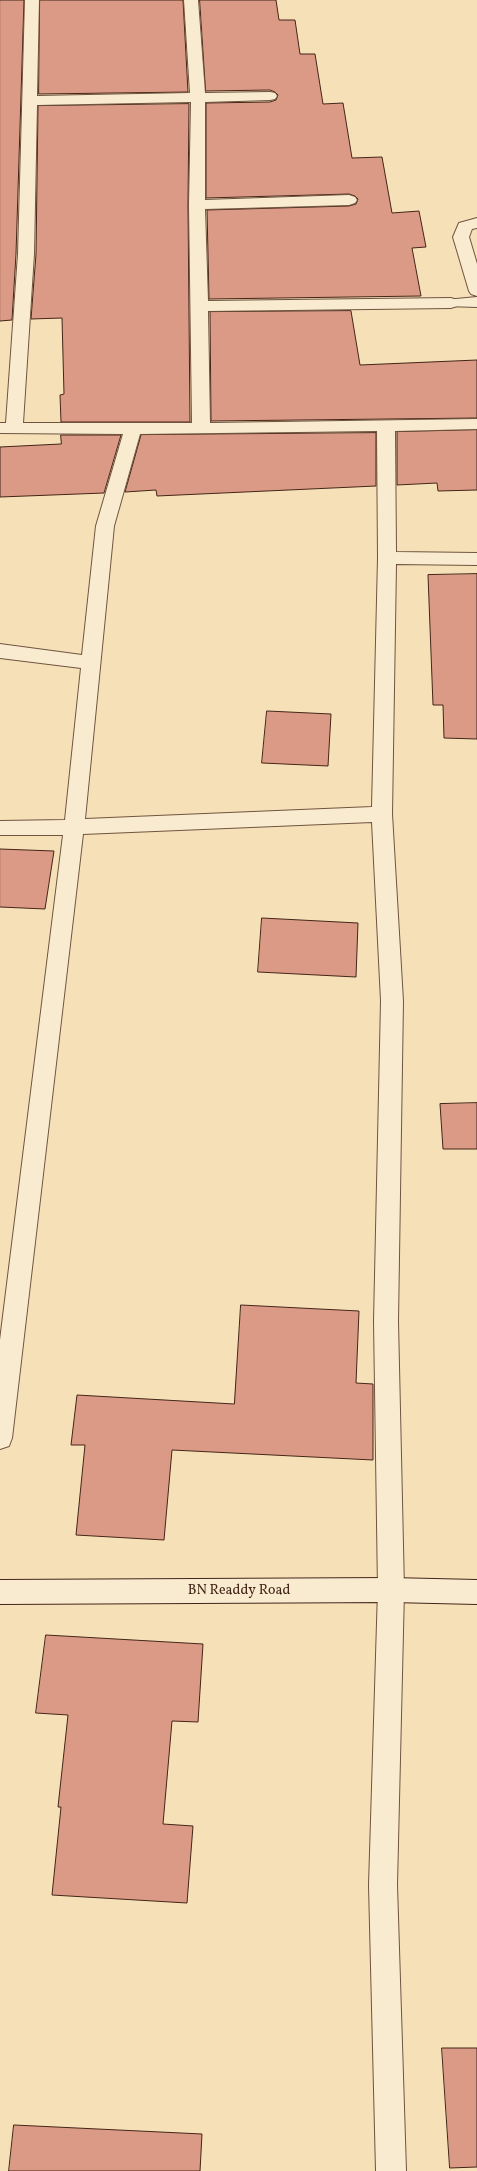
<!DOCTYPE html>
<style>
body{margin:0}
canvas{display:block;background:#f6e0b7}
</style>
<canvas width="477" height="2171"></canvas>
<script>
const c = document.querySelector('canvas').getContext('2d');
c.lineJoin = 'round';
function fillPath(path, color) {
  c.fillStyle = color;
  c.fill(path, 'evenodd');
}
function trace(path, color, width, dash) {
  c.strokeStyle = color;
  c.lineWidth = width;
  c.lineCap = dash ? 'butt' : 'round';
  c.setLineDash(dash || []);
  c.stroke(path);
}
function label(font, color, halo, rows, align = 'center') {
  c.font = font + ' Vollkorn,serif';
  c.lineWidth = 3;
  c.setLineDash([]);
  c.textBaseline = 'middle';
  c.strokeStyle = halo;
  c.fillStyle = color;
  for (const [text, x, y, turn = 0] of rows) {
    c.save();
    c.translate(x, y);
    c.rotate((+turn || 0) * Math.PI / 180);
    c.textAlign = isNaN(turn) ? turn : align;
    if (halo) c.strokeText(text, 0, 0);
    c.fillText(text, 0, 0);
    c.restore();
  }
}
const building = new Path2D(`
 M0,0h24l-8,254 -4,66 -12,1z
 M40,0h143l5,92 -149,2z
 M200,0h76l3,20h16l5,34h15l8,50 20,-1 9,55 30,-1 10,56 27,-2 7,36 -14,1 9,48 -212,3 -2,-89 142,-4 7,-2 2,-5 -3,-3 -6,-2 -143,4v-95l64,-1 6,-2 2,-5 -3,-3 -5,-2 -64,1z
 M189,104l-1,101 2,217h-129l-1,-27 4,-1 -2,-76 -31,1 5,-65 2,-148z
 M351,311l9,54 117,-5v58l-266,3 -1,-109z
 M477,430v60l-39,1 -1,-8 -40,2v-53z
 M376,433v53l-219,10 -1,-6 -31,2 16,-57z
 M61,435h60l-17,58 -104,4v-50l61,-3z
 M477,574v165l-33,-1 -1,-33h-10l-5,-130z
 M267,711l64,3 -3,52 -66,-3z
 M0,849l54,2 -9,58 -45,-2z
 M262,918l96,5 -2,54 -98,-5z
 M477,1103v46h-34l-3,-45z
 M241,1305l118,6 -3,72 17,1v76l-201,-10 -8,90 -88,-5 9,-90h-14l6,-50 157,9z
 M46,1635l157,9 -5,78 -26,-1 -9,103 30,2 -6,77 -135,-8 9,-88h-3l10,-92 -32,-2z
 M442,2048h35v119l-27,1z
 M14,2125l188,9 -2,37h-191z`);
fillPath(building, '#db9a85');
trace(building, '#442518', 1);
const lane = new Path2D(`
 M477,218v10l-5,1 -3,8 8,27v32l-6,-2 -2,-3 -16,-54 6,-14z
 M477,297v10l-32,-1 -2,-3 2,-3z`);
const street = new Path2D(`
 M25,0h14l-2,96 153,-3 -6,-93h14l7,93 65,-1 5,1 2,3 -2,3 -5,1 -65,2v98l144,-5 6,2 2,3 -2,3 -6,2 -144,4 3,92 243,-3 6,2 2,3 -2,3 -6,2 -243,3 2,112 267,-4v10l-82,2 1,121 81,1v12l-81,-1 -4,250 11,187 -5,320 6,269 -7,295 9,286h-30l-7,-286 9,-295 -4,-269 7,-320 -9,-179 -289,12 -71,604 -3,8 -9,3v-109l63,-505h-63v-14l65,-1 16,-152 -81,-10v-14l82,11 14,-129 27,-92 -123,-1v-10h6l12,-169zM191,102l-2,103 3,218h-169l11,-169 3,-149zM377,431l1,127 -6,249 -287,12 29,-293 26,-92z`);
const secondary = new Path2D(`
 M391,1578l86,2v24l-86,-2 -391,2v-24z`);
trace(lane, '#705440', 2);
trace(street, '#705440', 2);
trace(secondary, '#442518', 2);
fillPath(lane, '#f9ebd0');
fillPath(street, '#f9ebd0');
fillPath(secondary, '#f9ebd0');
label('14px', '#442518', '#f9ebd0', [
 ["BN Readdy Road",239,1591]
]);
</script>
